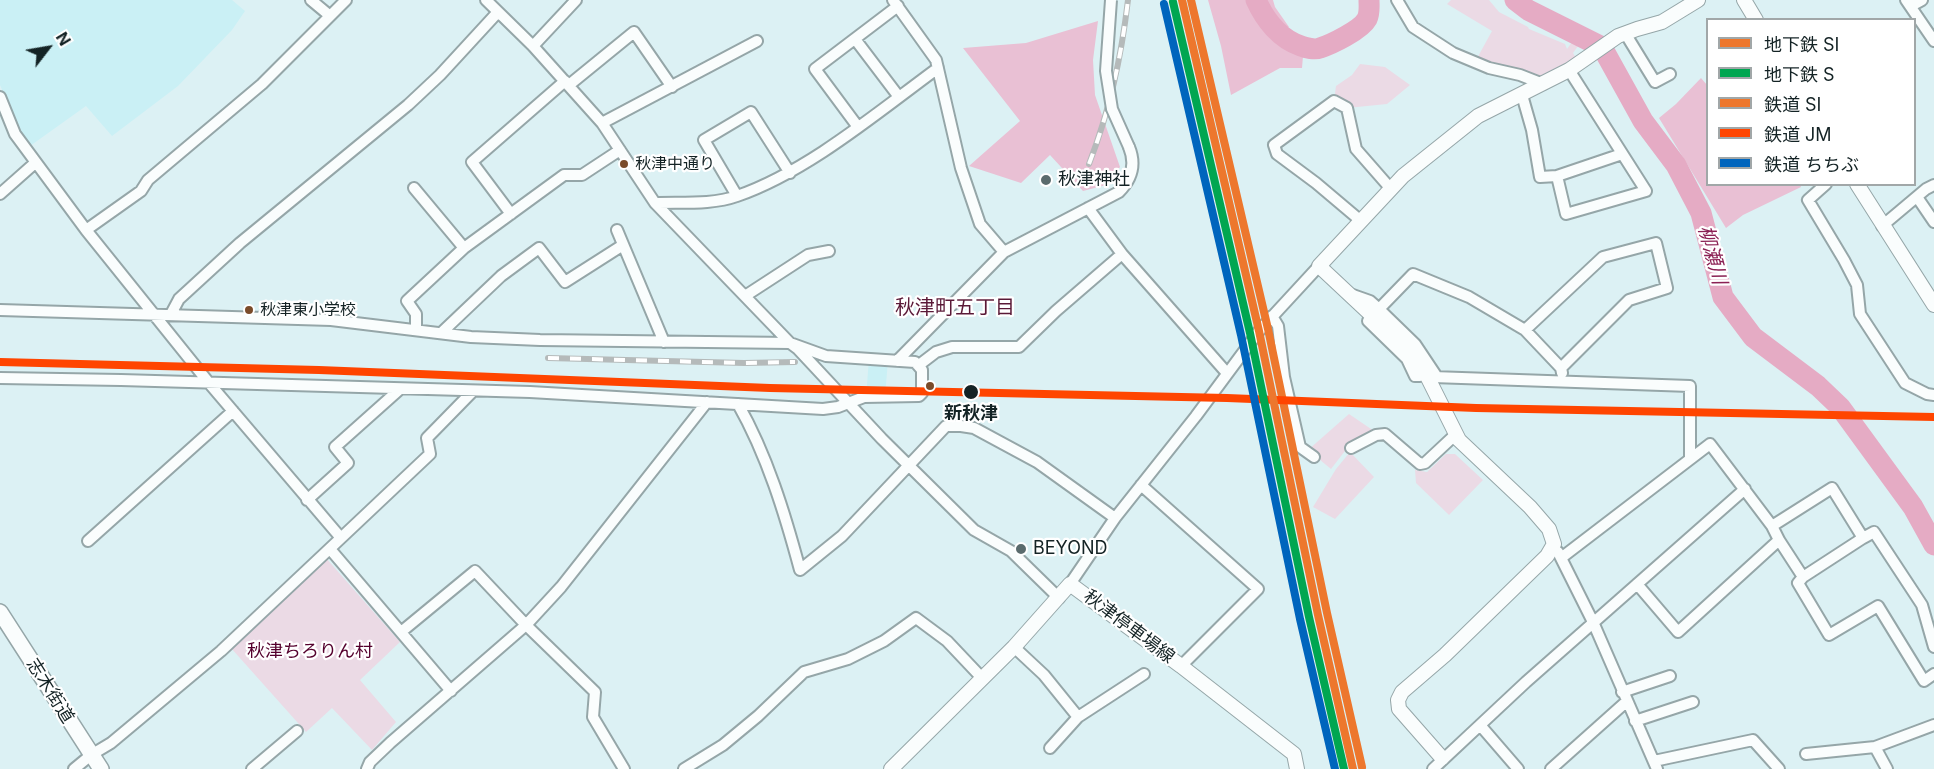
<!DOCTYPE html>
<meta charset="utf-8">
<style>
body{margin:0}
#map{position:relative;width:1934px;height:769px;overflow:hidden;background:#dcf1f4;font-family:Inter,"Noto Sans JP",sans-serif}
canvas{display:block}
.legend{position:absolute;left:1706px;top:18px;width:210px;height:168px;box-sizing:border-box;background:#fff;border:2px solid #a1a7a8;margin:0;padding:8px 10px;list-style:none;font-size:18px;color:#142325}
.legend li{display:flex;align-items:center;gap:12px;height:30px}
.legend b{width:30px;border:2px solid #a1a7a8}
.north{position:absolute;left:18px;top:18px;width:60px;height:60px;-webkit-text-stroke:4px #fff;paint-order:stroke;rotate:59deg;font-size:16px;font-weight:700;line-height:24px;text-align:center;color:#142325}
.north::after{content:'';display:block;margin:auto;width:21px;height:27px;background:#142325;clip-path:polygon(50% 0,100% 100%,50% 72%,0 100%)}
</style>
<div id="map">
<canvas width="1934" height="769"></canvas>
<ul class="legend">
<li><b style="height:8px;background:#ed772d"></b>地下鉄 SI</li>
<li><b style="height:8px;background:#00a651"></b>地下鉄 S</li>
<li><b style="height:8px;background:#ed772d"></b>鉄道 SI</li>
<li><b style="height:8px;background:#ff4500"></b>鉄道 JM</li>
<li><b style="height:8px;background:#0065bd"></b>鉄道 ちちぶ</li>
</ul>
<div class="north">N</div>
</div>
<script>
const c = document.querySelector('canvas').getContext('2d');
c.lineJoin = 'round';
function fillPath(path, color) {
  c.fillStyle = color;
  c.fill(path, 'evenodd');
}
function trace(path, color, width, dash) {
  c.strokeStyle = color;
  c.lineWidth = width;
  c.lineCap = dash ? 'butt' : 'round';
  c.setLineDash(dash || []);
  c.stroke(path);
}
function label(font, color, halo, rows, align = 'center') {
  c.font = font + ' Inter,"Noto Sans JP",sans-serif';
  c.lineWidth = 4.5;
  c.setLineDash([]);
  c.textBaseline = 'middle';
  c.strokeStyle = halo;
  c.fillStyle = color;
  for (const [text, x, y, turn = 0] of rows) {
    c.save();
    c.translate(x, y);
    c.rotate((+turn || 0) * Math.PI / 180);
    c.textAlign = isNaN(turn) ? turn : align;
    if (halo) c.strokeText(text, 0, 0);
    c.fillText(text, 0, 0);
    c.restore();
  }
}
fillPath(new Path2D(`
 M0,0h232l13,11 -13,19 -54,56 -66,50 -26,-30 -56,40 -7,-9 -23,-52z
 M869,359l19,1 -3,37h-19z`), '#caf0f5');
fillPath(new Path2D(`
 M1451,0h38l10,12 29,15 1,2 36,15 2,5 10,-14 7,3 -11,15 3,5 -38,19 -63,-15 17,-31 -45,-27z
 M1360,64l25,3 25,18 -23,19 -40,4 -13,-7 2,-15 16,-11z
 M1349,414l25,17 -26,16 -17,22 -23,-19z
 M1350,452l24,25 -39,42 -22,-12 23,-38z
 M1446,454h9l28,26 -34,35 -33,-32 -1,-13 12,2z
 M326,558l74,84 -40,38 36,42 -24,28 -40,-42 -26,24 -75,-84z`), '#ebdae5');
fillPath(new Path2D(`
 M1208,0h44c10,27 25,43 51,56l-1,12h-22l-49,27 -10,-49z
 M1261,0h12l2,7 14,20h-12z
 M1098,21l-5,39 2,35 25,72 -14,18 -23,6 -33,-36 -29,28 -52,-17 51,-45 -57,-73 63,-5z
 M1701,78l6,7 1,99h92l1,3 -58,28 -17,13 -67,-110 17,-14z`), '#e9c0d4');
trace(new Path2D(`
 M1256,0c9,20 24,39 45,46 5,2 14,4 19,2 12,-4 41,-18 47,-29 3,-6 2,-13 2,-19
 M1515,0l13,10 74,37 41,74 33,44 25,48 22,84 30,40 65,49 22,21 73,100 21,38`), '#e5abc4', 21);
const street = new Path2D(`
 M311,0l18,15
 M486,0l47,46 69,77 53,80 135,140 8,6 84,90 92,91 37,21 48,47
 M893,0l43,60 25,108 19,56 24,28
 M1397,0l16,27 40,26 36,15 31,7 23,9
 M1906,0l28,41
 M1911,6l11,-6
 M1625,33l30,49 15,-8
 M855,39l44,58
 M533,46l43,-46
 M569,85l65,-53 38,55
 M1522,95l10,35 8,47 17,-1 65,-22
 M0,97l15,37 71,96 123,153 132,155 -120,113 -110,92 -20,12 -17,14
 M602,123l155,-82
 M858,127l-43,-58 83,-63
 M1557,176l9,38 80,-23 -77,-121
 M1826,184l-18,16 36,60 13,25 3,29 45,69 22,11 7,1
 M414,188l50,60
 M0,194l35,-31
 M737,196l-33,-56 47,-28 39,61
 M1917,197l17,25
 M655,203c26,-1 57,2 82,-7 70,-24 141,-84 201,-128
 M1088,208l34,46 104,118
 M511,214l-39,-52 93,-81
 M1361,221l-45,-38 -39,-29 -3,-9 60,-44 13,7 9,41 35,40
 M1882,226l44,-37 8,-4
 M86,230l55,-39 7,-11 114,-96 84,-84
 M617,230l47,112
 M1353,295l17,6 9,8 36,35 22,33
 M745,296l63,-41 21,-4
 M1379,309l34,-35 56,23 56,33 36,38 1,5
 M0,310l331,10 140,17 69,3 250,3 36,13 89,6 7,8v23l-3,3 -55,1 -26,10 -15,2 -293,-17 -409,-12 -121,-2
 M171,314l8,-15 61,-56 168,-138 32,-30 58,-63
 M1272,316l6,10 6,51 16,70 14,10
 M1368,321l39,38 8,17h5
 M416,330v-16l-9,-13 57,-53 100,-73h18l38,-25
 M1525,330l78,-73 53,-14 11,45 -38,12 -68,68
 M441,333l60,-57 38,-28 26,34 58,-37
 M897,361l107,-109 115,-60c13,-13 17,-28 10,-45
 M919,365l17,-13 16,-5h67l37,-36 66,-57
 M1433,377l257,9v73
 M738,404c29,51 47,110 62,166l42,-34 104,-110h15l13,2 63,34 78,56
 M1351,448l25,-13 9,-1 35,30 5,-1 30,-28
 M1141,485l117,104 -77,77
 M307,500l41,-37 -13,-16 65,-58
 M1772,526l60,-38 31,50 -60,39
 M341,538l89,-84 -3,-16 46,-47
 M1863,538l11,-6 48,73 12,42
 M1779,540l24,37 -5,6 31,52 49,-29 46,75 10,-7
 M88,541l145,-130
 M330,549l121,142
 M1558,552l35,70 64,147
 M1561,558l149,-114 62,82 7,14 -101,92 -41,-48
 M1070,584l45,-66 81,-102 63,-85 60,-65
 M401,632l74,-61 51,54 69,67 -2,25 31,52
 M1014,647l30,28 34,42 66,-43
 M1622,692l48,-16
 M1635,721l58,-19
 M1480,725l38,44
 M1875,747l12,22
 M1050,748l28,-31
 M1806,754l69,-7 59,-22
 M1654,761l99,-21 26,29
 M252,769l45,-38
 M367,769l3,-7 20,-19 136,-118 35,-38 146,-185
 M684,769l39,-24 35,-29 46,-44 44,-13 36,-18 32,-23 31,23 35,37
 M1433,769l93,-87 219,-193
 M1551,769l75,-67`);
const secondary = new Path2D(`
 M1744,0l12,20
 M1857,184l77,121
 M1442,758l-43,-49 -1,-9 4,-8 43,-37 102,-99 7,-12 -5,-15 -19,-22 -71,-67 -36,-72 -10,-14 -94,-88 84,-90 75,-60 91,-46 49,-34 19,-7 25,-7 36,-22
 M891,769l123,-122 56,-63 111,82 113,88 3,15`);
const primary = new Path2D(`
 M0,612l101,157`);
trace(street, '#95a6a8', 14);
trace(secondary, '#95a6a8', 16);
trace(primary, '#95a6a8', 18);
trace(street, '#fafdfd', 10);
trace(secondary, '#fafdfd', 14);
trace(primary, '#fafdfd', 15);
const rail = new Path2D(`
 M1089,164c21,-55 32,-105 39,-164
 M548,358l196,5 51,-1`);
trace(rail, '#b5baba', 6);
trace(rail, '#fff', 4, [11]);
const streetBridge = new Path2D(`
 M1111,0l-5,71 6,38 17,38`);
trace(streetBridge, '#95a6a8', 14, []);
trace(streetBridge, '#fafdfd', 10);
trace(new Path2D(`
 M1191,0l77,329 59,284 35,154`), '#ed772d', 8);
trace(new Path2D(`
 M0,362l319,8 451,18 457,10 249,10 458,9`), '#ff4500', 8);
trace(new Path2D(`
 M1164,4l77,331 59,284 35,150`), '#0065bd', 8);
trace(new Path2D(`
 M1182,0l77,331 59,284 35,154`), '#ed772d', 8);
trace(new Path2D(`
 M1173,2l77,331 59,284 35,152`), '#00a651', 8);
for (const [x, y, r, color] of [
 [624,164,5,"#7a4b2a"],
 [1046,180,6,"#5a6b6d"],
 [249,310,5,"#7a4b2a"],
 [930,386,5,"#7a4b2a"],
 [971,392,8,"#142325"],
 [1021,549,6,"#5a6b6d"]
]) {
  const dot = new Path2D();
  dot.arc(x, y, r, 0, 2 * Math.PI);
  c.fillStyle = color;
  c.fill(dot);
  trace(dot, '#fff', 2);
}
label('16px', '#142325', '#fff', [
 ["秋津中通り",635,164],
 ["秋津東小学校",260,310]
], 'left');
label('18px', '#142325', '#fff', [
 ["秋津神社",1058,180],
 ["BEYOND",1033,549]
], 'left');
label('bold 18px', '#142325', '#fff', [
 ["新秋津",971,414]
]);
label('18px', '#142325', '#fff', [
 ["秋津停車場線",1129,627,37],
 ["志木街道",50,691,58]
]);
label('18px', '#54002d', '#fff', [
 ["秋津ちろりん村",310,652]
]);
label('italic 20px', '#8b2154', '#fff', [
 ["柳瀬川",1712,255,75]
]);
label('20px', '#5a1937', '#fff', [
 ["秋津町五丁目",955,308]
]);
</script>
